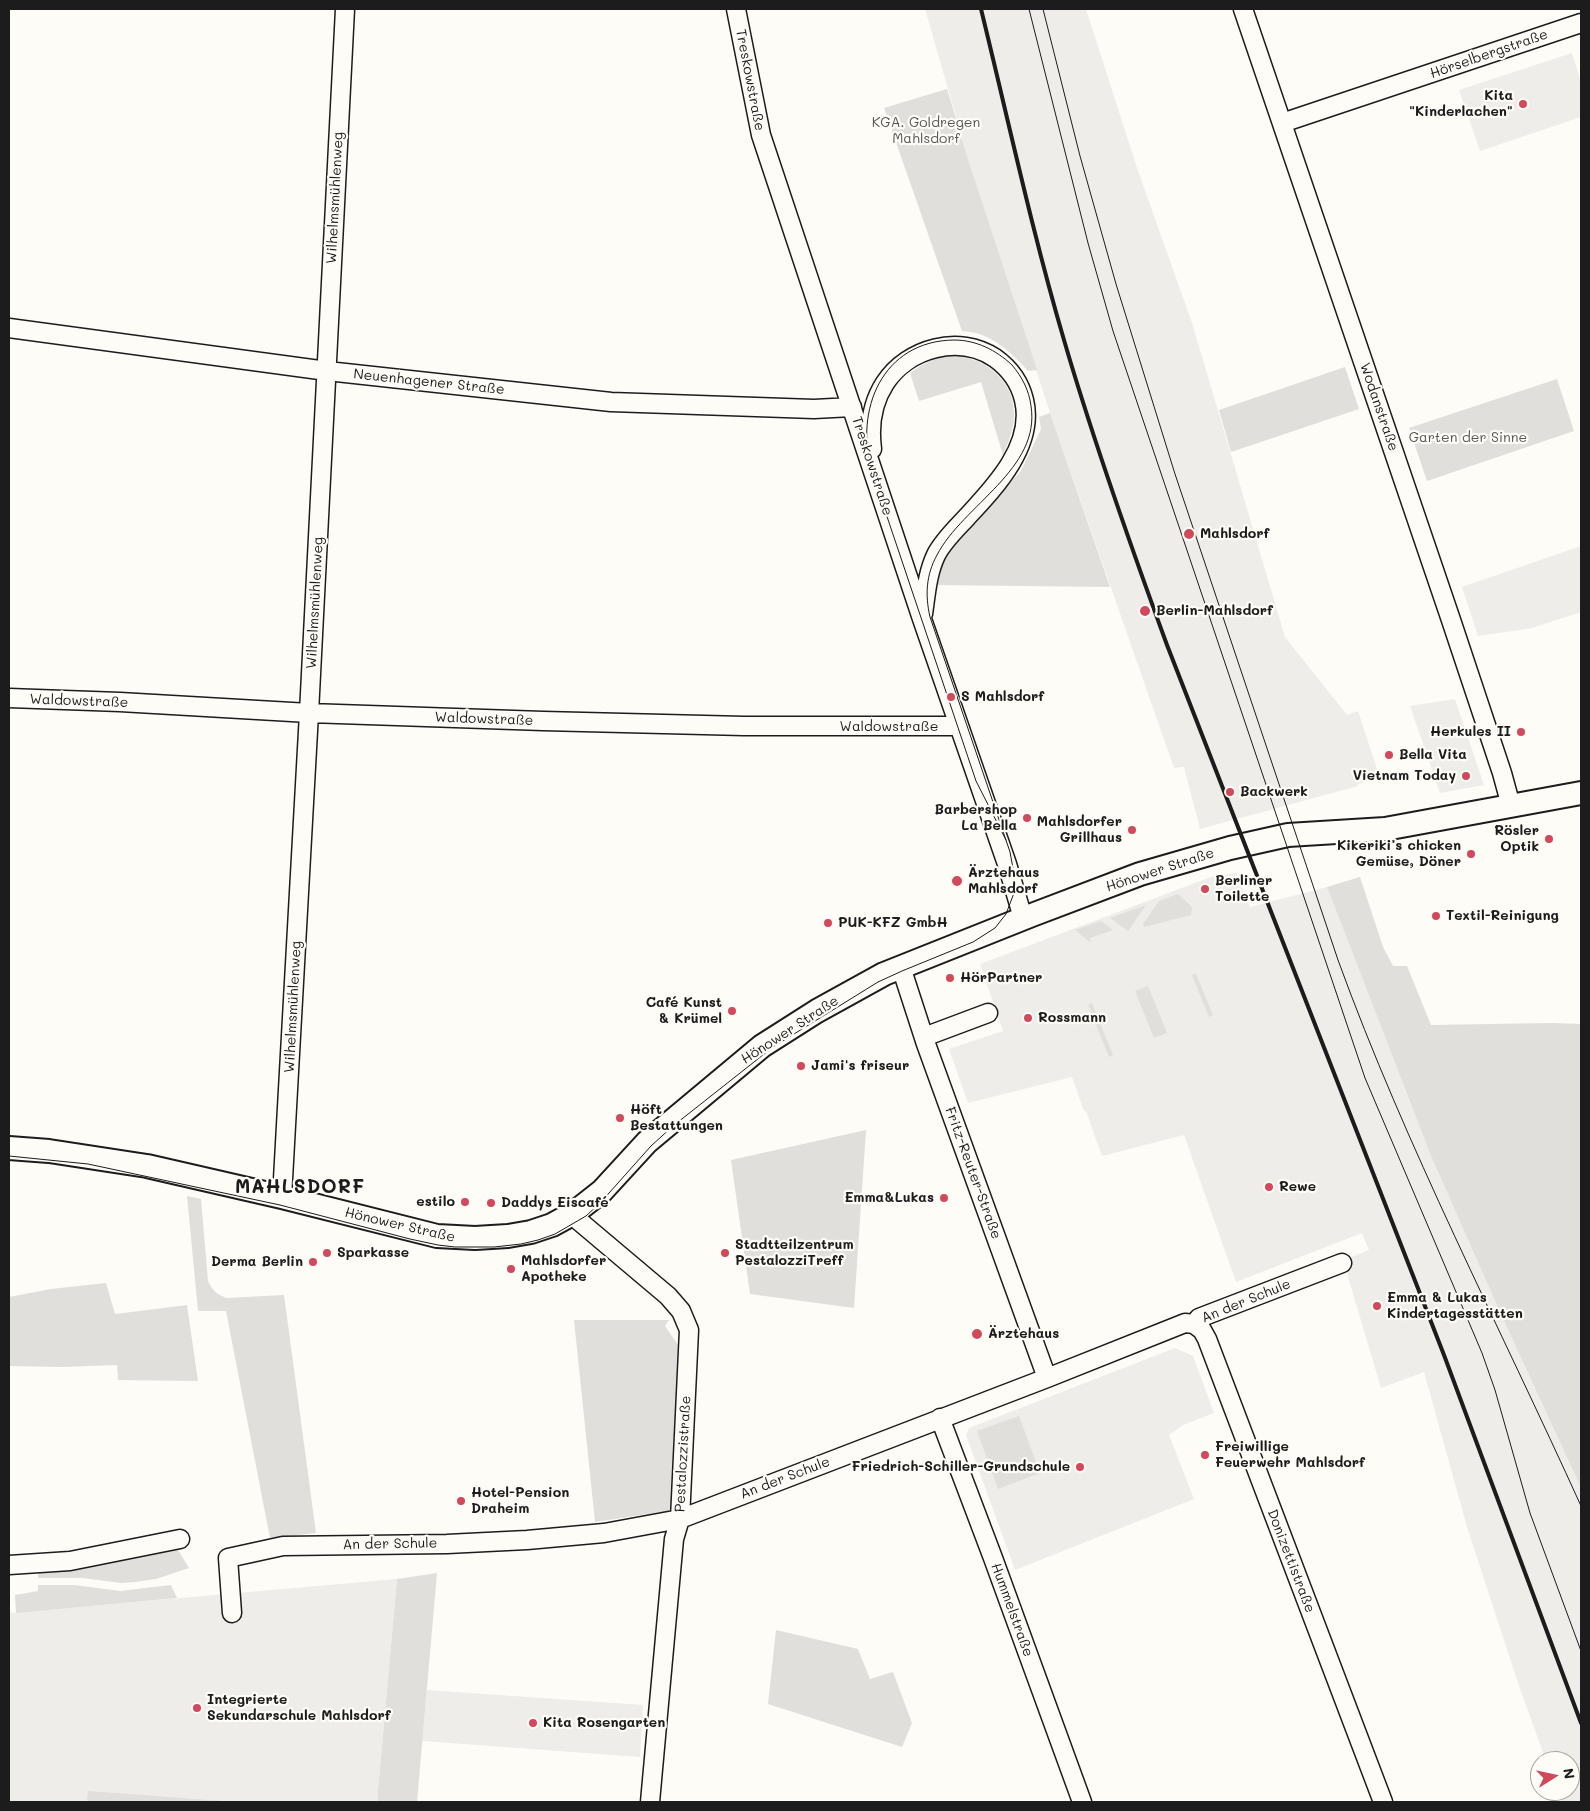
<!DOCTYPE html>
<meta charset="utf-8">
<style>
body{margin:0}
#map{position:relative;width:1590px;height:1811px;overflow:hidden;background:#fdfcf7;font-family:Mali,sans-serif}
canvas{display:block}
.frame{position:absolute;inset:0;border:10px solid #1c1c1c;pointer-events:none}
.north{position:absolute;left:1530px;top:1751px;width:50px;height:50px;box-sizing:border-box;background:#fdfcf7;border:1px solid #a3a29f;border-radius:50%;rotate:80deg;font-size:14px;font-weight:700;line-height:20px;text-align:center;color:#1c1c1c}
.north::after{content:'';display:block;margin:auto;width:18px;height:22px;background:#d1495b;clip-path:polygon(50% 0,100% 100%,50% 72%,0 100%)}
</style>
<div id="map">
<canvas width="1590" height="1811"></canvas>
<div class="frame"></div>
<div class="north">N</div>
</div>
<script>
const c = document.querySelector('canvas').getContext('2d');
c.lineJoin = 'round';
function fillPath(path, color) {
  c.fillStyle = color;
  c.fill(path, 'evenodd');
}
function trace(path, color, width, dash) {
  c.strokeStyle = color;
  c.lineWidth = width;
  c.lineCap = dash ? 'butt' : 'round';
  c.setLineDash(dash || []);
  c.stroke(path);
}
function label(font, color, halo, rows, align = 'center') {
  c.font = font + ' Mali,sans-serif';
  c.lineWidth = 4.5;
  c.setLineDash([]);
  c.textBaseline = 'middle';
  c.strokeStyle = halo;
  c.fillStyle = color;
  for (const [text, x, y, turn = 0] of rows) {
    c.save();
    c.translate(x, y);
    c.rotate((+turn || 0) * Math.PI / 180);
    c.textAlign = isNaN(turn) ? turn : align;
    if (halo) c.strokeText(text, 0, 0);
    c.fillText(text, 0, 0);
    c.restore();
  }
}
fillPath(new Path2D(`
 M925,9h161l51,159 55,155 93,314 62,78 11,-4 22,67 -22,6v2l-158,43 -16,-62 -10,1 -124,-355 -81,-251z
 M1572,53l9,29v35l-101,34 -21,-61z
 M1581,546v66l-49,16 -54,8 -16,-49z
 M1455,699l29,86 -44,8 -30,-87z
 M1236,873l14,34 77,-20 104,269 72,163 78,169v314h-20l-4,-11h13v-30h-24l-28,-78 -51,-156 -43,-155 -43,16 -38,-128 26,-10 -7,-17 -126,49 -52,-147 -82,21 -16,-45h-2l-12,-34 -104,26 -19,-54 54,-18 -23,-67 231,-87z
 M1175,1348l18,8 21,57 -31,12 -14,10 25,64 -179,71 -49,-135 3,-7z
 M397,1579l-20,223h-368v-189z
 M427,1690l216,15 -3,52 -218,-16z`), '#eeede9');
fillPath(new Path2D(`
 M947,89l22,73 68,208 -9,1c-18,-20 -38,-39 -66,-40l-78,-223z
 M955,355c33,5 60,26 59,62 -1,14 -6,26 -11,38l-22,-73 -62,19 -9,-28c13,-10 29,-17 45,-18z
 M1345,367l14,42 -128,43 -12,-42z
 M1557,379l17,52 -147,50 -18,-53z
 M1050,413l60,174 -176,-2 4,-18 17,-25 66,-71 20,-42 -2,-12z
 M1360,877l23,70 10,19h14l24,59 120,-2 30,1v464l-78,-169 -72,-163 -104,-269z
 M1178,894l14,13 -1,8 -47,12 -1,-3 16,-23z
 M1146,905l-18,26 -18,-13z
 M1101,921l12,9 -23,8 1,5 -16,-13z
 M1196,974l17,41 -4,2 -17,-42z
 M1148,986l19,47 -13,5 -19,-47z
 M1092,1003l21,52 -4,2 -21,-52z
 M866,1130l-12,178 -104,-14 -19,-134z
 M187,1196l14,3 7,82c4,9 9,14 19,17l57,-3 32,238 -46,5 -44,-227h-28z
 M106,1283l9,31 72,-9 11,76 -80,-1 -1,-15 -55,2 -53,-1v-69l42,-8z
 M574,1320h95l-4,6 13,19 2,18 -5,147 -80,12z
 M1019,1416l21,57 -42,16 -21,-58z
 M178,1550l11,18 -33,11 -21,3 -13,1 -40,-5h-44v-6l22,-1z
 M437,1573l-20,229h-40l20,-223z
 M38,1585h36l46,6 51,-6 6,13 -161,15 -1,-18 23,-4z
 M776,1630l82,19 12,30 23,-7 19,51 -10,24 -134,-43z
 M88,1791l149,11h-150z`), '#e0dfdb');
const minor = new Path2D(`
 M736,9l25,126 161,484 85,245 16,54
 M1243,9l208,611 51,153 9,33
 M1282,123l299,-100
 M9,328l318,43 284,31 203,7 38,-2
 M872,449c-3,-23 0,-46 13,-66 23,-35 74,-49 110,-25 14,10 25,25 29,42 11,45 -29,87 -57,117 -11,12 -24,24 -31,38 -9,19 -10,39 -13,59
 M9,698l111,4 189,11 234,8 201,5h215
 M901,967l25,77 121,334
 M924,1037l64,-24
 M282,1197l27,-484 36,-704
 M574,1213l5,8 89,75 13,15 8,19 -9,189 -6,20 -24,263
 M1194,1324l8,6 5,9 176,463
 M1194,1324l5,-6 143,-55
 M940,1418l53,140 89,244
 M9,1565l61,-4 110,-22
 M232,1613l-4,-55 55,-12 164,-2 80,-4 77,-7 76,-14 367,-141 123,-49 15,-6 9,1`);
const major = new Path2D(`
 M9,1148l40,3 98,15 135,31 155,39 38,2 33,-2 23,-4 21,-7 22,-12 28,-22 45,-49 115,-96 55,-35 67,-37 148,-59 108,-41 90,-26 58,-13 97,-6 196,-36`);
trace(minor, '#1c1c1c', 21);
trace(major, '#1c1c1c', 26);
trace(minor, '#fdfcf7', 18);
trace(major, '#fdfcf7', 22);
trace(new Path2D(`
 M1029,9l59,234 25,88 252,747 117,275 13,37 35,123 51,138
 M1043,9l37,147 36,128 59,190 163,486c68,187 161,365 243,546
 M9,1156l79,8 192,41 130,34 28,6 17,2h39l27,-3 17,-4 17,-6 31,-18 15,-14 50,-56 22,-20 100,-79 105,-65 24,-11 71,-29 22,-14 11,-14 8,-21v-19l-4,-22 -80,-235c-5,-22 -4,-42 7,-62 26,-50 104,-86 94,-149 -2,-16 -9,-29 -19,-41 -16,-15 -36,-25 -58,-25 -72,1 -100,70 -82,132l104,309 30,59`), '#1c1c1c', 1);
trace(new Path2D(`
 M981,9c27,110 51,222 83,331 30,103 66,204 103,305l277,710 137,368`), '#1c1c1c', 4);
for (const [x, y, r, color] of [
 [1523,104,5,"#d1495b"],
 [1189,534,6,"#d1495b"],
 [1145,611,6,"#d1495b"],
 [951,697,5,"#d1495b"],
 [1521,732,5,"#d1495b"],
 [1389,755,5,"#d1495b"],
 [1466,776,5,"#d1495b"],
 [1230,792,5,"#d1495b"],
 [1027,818,5,"#d1495b"],
 [1132,830,5,"#d1495b"],
 [1549,839,5,"#d1495b"],
 [1471,854,5,"#d1495b"],
 [957,881,6,"#d1495b"],
 [1205,889,5,"#d1495b"],
 [1436,916,5,"#d1495b"],
 [828,923,5,"#d1495b"],
 [950,978,5,"#d1495b"],
 [732,1011,5,"#d1495b"],
 [1028,1018,5,"#d1495b"],
 [801,1066,5,"#d1495b"],
 [620,1118,5,"#d1495b"],
 [1269,1187,5,"#d1495b"],
 [944,1198,5,"#d1495b"],
 [465,1202,5,"#d1495b"],
 [491,1203,5,"#d1495b"],
 [327,1253,5,"#d1495b"],
 [725,1253,5,"#d1495b"],
 [313,1262,5,"#d1495b"],
 [511,1269,5,"#d1495b"],
 [1377,1306,5,"#d1495b"],
 [977,1334,6,"#d1495b"],
 [1205,1455,5,"#d1495b"],
 [1080,1467,5,"#d1495b"],
 [461,1501,5,"#d1495b"],
 [197,1708,5,"#d1495b"],
 [533,1723,5,"#d1495b"]
]) {
  const dot = new Path2D();
  dot.arc(x, y, r, 0, 2 * Math.PI);
  c.fillStyle = color;
  c.fill(dot);
  trace(dot, '#fdfcf7', 2);
}
label('14px', '#1c1c1c', '#fdfcf7', [
 ["Hörselbergstraße",1489,54,-19],
 ["Treskowstraße",750,80,79],
 ["Wilhelmsmühlenweg",335,198,-87],
 ["Neuenhagener Straße",429,382,6],
 ["Wodanstraße",1379,407,71],
 ["Treskowstraße",872,466,72],
 ["Wilhelmsmühlenweg",315,603,-87],
 ["Waldowstraße",79,701,2],
 ["Waldowstraße",484,719,2],
 ["Waldowstraße",889,727],
 ["Hönower Straße",1160,870,-18],
 ["Wilhelmsmühlenweg",293,1007,-87],
 ["Hönower Straße",790,1030,-33],
 ["Fritz-Reuter-Straße",973,1173,70],
 ["Hönower Straße",400,1225,13],
 ["An der Schule",1246,1301,-22],
 ["Pestalozzistraße",683,1454,-87],
 ["An der Schule",785,1478,-21],
 ["An der Schule",390,1544,-1],
 ["Donizettistraße",1291,1561,69],
 ["Hummelstraße",1012,1610,70]
]);
label('bold 14px', '#1c1c1c', '#fdfcf7', [
 ["Kita",1513,96,"right"],
 ["\"Kinderlachen\"",1513,112,"right"],
 ["Mahlsdorf",1200,534],
 ["Berlin-Mahlsdorf",1156,611],
 ["S Mahlsdorf",961,697],
 ["Herkules II",1511,732,"right"],
 ["Bella Vita",1399,755],
 ["Vietnam Today",1456,776,"right"],
 ["Backwerk",1240,792],
 ["Barbershop",1017,810,"right"],
 ["La Bella",1017,826,"right"],
 ["Mahlsdorfer",1122,822,"right"],
 ["Grillhaus",1122,838,"right"],
 ["Rösler",1539,831,"right"],
 ["Optik",1539,847,"right"],
 ["Kikeriki’s chicken",1461,846,"right"],
 ["Gemüse, Döner",1461,862,"right"],
 ["Ärztehaus",968,873],
 ["Mahlsdorf",968,889],
 ["Berliner",1215,881],
 ["Toilette",1215,897],
 ["Textil-Reinigung",1446,916],
 ["PUK-KFZ GmbH",838,923],
 ["HörPartner",960,978],
 ["Café Kunst",722,1003,"right"],
 ["& Krümel",722,1019,"right"],
 ["Rossmann",1038,1018],
 ["Jami's friseur",811,1066],
 ["Höft",630,1110],
 ["Bestattungen",630,1126],
 ["Rewe",1279,1187],
 ["Emma&Lukas",934,1198,"right"],
 ["estilo",455,1202,"right"],
 ["Daddys Eiscafé",501,1203],
 ["Stadtteilzentrum",735,1245],
 ["PestalozziTreff",735,1261],
 ["Sparkasse",337,1253],
 ["Mahlsdorfer",521,1261],
 ["Apotheke",521,1277],
 ["Derma Berlin",303,1262,"right"],
 ["Emma & Lukas",1387,1298],
 ["Kindertagesstätten",1387,1314],
 ["Ärztehaus",988,1334],
 ["Freiwillige",1215,1447],
 ["Feuerwehr Mahlsdorf",1215,1463],
 ["Friedrich-Schiller-Grundschule",1070,1467,"right"],
 ["Hotel-Pension",471,1493],
 ["Draheim",471,1509],
 ["Integrierte",207,1700],
 ["Sekundarschule Mahlsdorf",207,1716],
 ["Kita Rosengarten",543,1723]
], 'left');
label('14px', '#575655', '#fdfcf7', [
 ["KGA. Goldregen",926,123],
 ["Mahlsdorf",926,139],
 ["Garten der Sinne",1468,438]
]);
c.letterSpacing = '1px';
label('bold 19px', '#1c1c1c', '#fdfcf7', [
 ["MAHLSDORF",300,1187]
]);
c.letterSpacing = '0px';
</script>
